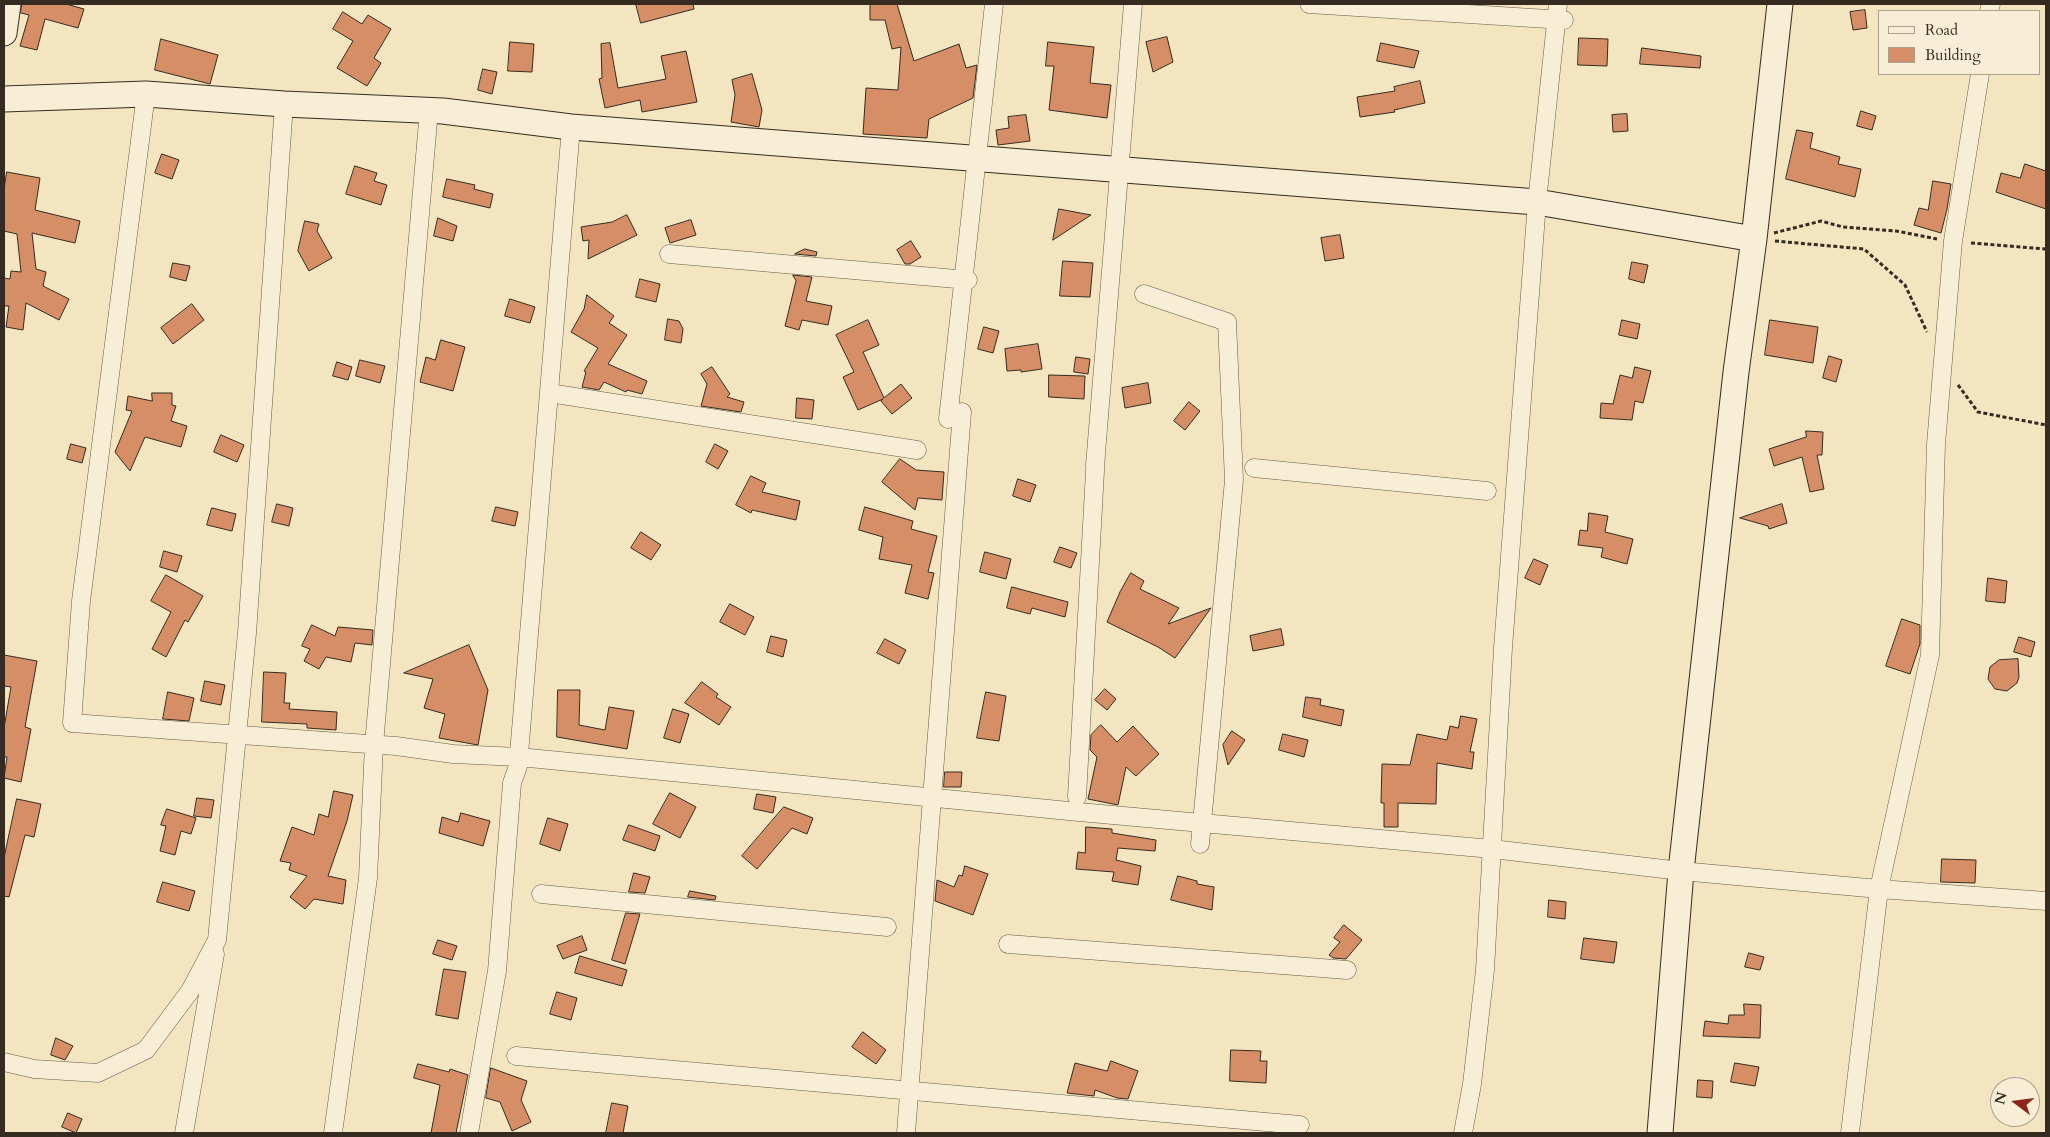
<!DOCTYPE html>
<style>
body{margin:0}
#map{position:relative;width:2050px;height:1137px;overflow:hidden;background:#f3e5bf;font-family:Cardo,serif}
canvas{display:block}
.frame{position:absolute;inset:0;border:5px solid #352b21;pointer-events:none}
.legend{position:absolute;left:1878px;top:10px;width:162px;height:65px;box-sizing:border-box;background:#f7eed5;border:1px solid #a9a08d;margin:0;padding:6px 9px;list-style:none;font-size:15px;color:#352b21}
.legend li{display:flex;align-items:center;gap:10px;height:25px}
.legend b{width:25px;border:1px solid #a9a08d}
.north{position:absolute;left:1990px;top:1077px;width:50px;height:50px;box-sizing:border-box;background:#f7eed5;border:1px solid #a9a08d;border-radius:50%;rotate:285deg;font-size:14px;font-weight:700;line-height:20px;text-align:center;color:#352b21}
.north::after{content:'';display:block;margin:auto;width:18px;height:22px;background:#8f2418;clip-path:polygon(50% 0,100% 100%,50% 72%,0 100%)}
</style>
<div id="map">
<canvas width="2050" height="1137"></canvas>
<div class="frame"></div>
<ul class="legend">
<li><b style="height:6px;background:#f7eed5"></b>Road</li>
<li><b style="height:14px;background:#d58e66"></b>Building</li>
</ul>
<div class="north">N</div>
</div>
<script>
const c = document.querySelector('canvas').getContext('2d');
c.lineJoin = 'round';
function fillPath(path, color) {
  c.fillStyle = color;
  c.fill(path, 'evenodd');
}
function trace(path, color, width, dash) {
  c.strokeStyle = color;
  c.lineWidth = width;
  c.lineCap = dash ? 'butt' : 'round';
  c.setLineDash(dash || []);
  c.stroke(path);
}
const building = new Path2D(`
 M22,4h44l18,5 -6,19 -33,-9 -8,31 -17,-4 9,-31 -8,-2z
 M636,4h57l1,5 -53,14z
 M882,4h15l17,57 45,-17 7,24 11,-3 -4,33 -44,21 -2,19 -64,-4 3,-46 32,2 3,-43 -9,2 -7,-29h-15v-15z
 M1865,10l2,18 -14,2 -3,-18z
 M343,12l19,12 6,-9 23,14 -17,29 7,5 -14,23 -30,-18 16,-27 -20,-12z
 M1167,37l6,25 -20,10 -7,-30z
 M1579,38l29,1 -1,27 -29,-1z
 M161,39l57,16 -8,29 -55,-14z
 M510,42l24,2 -2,28 -24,-1z
 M1048,42l46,5 -4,36 21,2 -4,33 -58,-8 5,-44h-8z
 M610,43l8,45 48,-9 -5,-23 25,-5 11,51 -55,10 -2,-12 -35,8 -6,-29 3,-1 -1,-34z
 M1381,43l38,8 -5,17 -37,-7z
 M1642,48l59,8 -1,12 -60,-4z
 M483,69l14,3 -5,22 -14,-4z
 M752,74l10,36 -3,17 -28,-5 4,-27 -3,-15z
 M1420,81l5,22 -31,7 1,2 -35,5 -3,-20 38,-6 -1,-4z
 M1861,111l15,5 -4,14 -15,-4z
 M1627,114l1,17 -15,1 -1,-17z
 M1026,115l4,26 -32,4 -2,-15 13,-2 -1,-11z
 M1797,130l16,3 -3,15 30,9 -2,7 23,5 -6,28 -69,-18z
 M162,154l17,6 -7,19 -17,-6z
 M2025,164l21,7v38l-50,-17 5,-19 19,5z
 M355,166l22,7 -3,8 13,4 -6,20 -35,-11z
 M7,172l33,6 -5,32 45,11 -5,22 -43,-10 4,36 10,3 -3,14 26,13 -10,21 -33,-17 -3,27 -17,-3 3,-21h-5v-28l6,1 1,-8 10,1 -4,-38 -13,-3v-41z
 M447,179l28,6 -1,4 19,5 -3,14 -47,-11z
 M1933,181l18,3 -4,25 -6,24 -27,-8 5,-17 9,2z
 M1059,209l32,6 -38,25z
 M627,215l10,20 -49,24 1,-19 -6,1 -2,-14 31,-5z
 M438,218l19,8 -4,15 -19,-5z
 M691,220l5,15 -26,8 -5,-15z
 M305,221l14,3 -2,7 15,27 -23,13 -11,-20z
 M1340,235l4,23 -19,3 -4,-23z
 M911,241l10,16 -11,7h-5l-8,-14z
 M805,249l12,3 -1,4 -21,-2z
 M1063,261l30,2 -3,34 -30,-1z
 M1632,262l16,3 -4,18 -15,-4z
 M173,263l17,3 -4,15 -16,-4z
 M793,275l19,2 -6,24 26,5 -4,19 -26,-5 -3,10 -14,-4 11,-45z
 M640,279l20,5 -4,18 -20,-5z
 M587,295l27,21 -5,7 18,12 -19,29 39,17 -5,13 -15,-4 -1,2 -22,-10 -5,8 -17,-3 4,-15 -2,-1 14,-23 -27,-16 13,-23z
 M510,299l25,8 -5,16 -25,-7z
 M192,304l12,16 -31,24 -12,-16z
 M668,319l11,2 4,8 -2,14 -16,-3z
 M868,320l11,25 -16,7 21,46 17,-14 11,14 -20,16 -11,-13 2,-2 -25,11 -15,-33 11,-5 -18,-37z
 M1622,320l18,4 -3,15 -18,-4z
 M1770,320l48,7 -5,36 -48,-8z
 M984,327l15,4 -6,22 -15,-4z
 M441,340l24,7 -12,44 -33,-9 6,-25 9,3z
 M1038,344l4,25 -21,3v-2l-14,1 -2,-22z
 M1829,356l13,4 -6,22 -13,-4z
 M1076,357l14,2 -2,15 -14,-2z
 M360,360l25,6 -5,17 -24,-7z
 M337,362l15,5 -4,13 -15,-4z
 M712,367l18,27 -3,3 17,5 -3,10 -40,-6 6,-22 -6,-10z
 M1635,367l16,4 -8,32 -8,-2 -3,19 -32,-2 1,-15 12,1 7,-29 12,3z
 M1049,375l36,1 -1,23 -35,-2z
 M1148,383l3,20 -26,5 -3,-20z
 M152,393h20v12l4,1 -5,15 16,5 -6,21 -36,-10 -15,34 -15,-19 17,-41 -6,-1 2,-14 24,5z
 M797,398l17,2 -2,19 -16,-1z
 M1189,402l11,9 -15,19 -11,-9z
 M1806,431l17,1 -1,23h-5l7,34 -14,3 -8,-35 -28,9 -5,-17 37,-12z
 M221,435l23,10 -7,17 -23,-10z
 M71,444l15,4 -4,15 -15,-4z
 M715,444l13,7 -10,18 -12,-7z
 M900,459l16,11 28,2 -2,28 -24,-2 -3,12 -33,-28z
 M751,476l15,7 -4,9 38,9 -4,19 -44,-10 -1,3 -15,-8z
 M1018,479l18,6 -6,17 -17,-6z
 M277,504l16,4 -4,18 -17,-4z
 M1782,504l5,19 -18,6 -1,-3 -28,-8z
 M496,507l22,5 -3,14 -23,-5z
 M865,507l48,14 -2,8 26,7 -9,36 6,1 -6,26 -23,-6 7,-28 -33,-6 4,-22 -24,-7z
 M212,508l24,6 -4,17 -25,-6z
 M1589,513l19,3 -3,16 28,7 -6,25 -26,-7 2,-9 -25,-3 2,-15 7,1z
 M641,532l20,13 -10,15 -20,-12z
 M1060,547l17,6 -6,15 -17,-6z
 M164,551l18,5 -5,16 -17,-5z
 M985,552l26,7 -5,20 -26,-7z
 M1534,559l14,6 -8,20 -15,-7z
 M1131,573l13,8 -4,8 39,19 -11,16 43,-16 -36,50 -17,-11 -51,-25 13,-30z
 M166,575l37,21 -15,26 -3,-2 -19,37 -14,-8 19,-37 -20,-11z
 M1988,578l19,3 -2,22 -19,-2z
 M1012,587l56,15 -3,15 -33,-9 -2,6 -23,-6z
 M730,604l24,13 -9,18 -25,-13z
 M1902,619l18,6v19l-10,30 -24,-8z
 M312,625l23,11 3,-9 35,3 -1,15 -17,-2 -4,19 -25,-5 -7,12 -15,-8 6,-12 -8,-3z
 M1281,629l3,16 -31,6 -3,-15z
 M771,636l16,4 -4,17 -16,-5z
 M2019,637l16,5 -4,15 -17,-5z
 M885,639l21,11 -7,14 -22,-11z
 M469,645l19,45 -10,55 -39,-7 6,-24 -21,-6 9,-29 -29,-6z
 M4,655l33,6 -12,66 6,2 -10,53 -17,-4 3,-21h-3v-29l7,-41 -7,-1z
 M2018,659l1,18 -2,6 -10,8 -12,-2 -7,-10 2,-12 9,-7z
 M264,672l22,1 -2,30h6l-1,6 48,3 -1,18 -29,-2v-4l-45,-2z
 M205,681l20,4 -4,20 -20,-4z
 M702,682l16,12 -2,3 15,10 -12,18 -34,-22z
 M1105,689l11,10 -9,11 -12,-10z
 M558,690h22l-1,35 26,5 4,-23 25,4 -7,38 -70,-12z
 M168,692l26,6 -5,23 -26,-2z
 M986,692l20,4 -7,45 -22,-3z
 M1306,697l15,2 -1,6 24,5 -3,16 -38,-9z
 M673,709l16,5 -9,29 -16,-5z
 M1461,716l16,3 -7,33h4l-2,17 -35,-6 -1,41 -38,-1v24h-14v-24h-3l1,-39 28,1 7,-31 30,6 3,-14 8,2z
 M1101,725l16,17 16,-16 26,28 -23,22 -10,-9 -8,38 -30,-6 9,-42 -7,-7 1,-15z
 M1232,731l13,9 -17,25 -5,-20z
 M1283,734l25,6 -4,17 -25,-7z
 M945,772h17l-1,15h-17z
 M334,791l19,4 -6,26 -19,55 18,4 -3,24 -29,-5 -9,10 -15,-12 17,-21 -18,-6 2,-7 -11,-2 12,-34 22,8 5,-21 9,3z
 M670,793l26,14 -16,31 -27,-14z
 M757,794l19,3 -3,16 -19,-4z
 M197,798l17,2 -3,18 -17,-2z
 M17,799l24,5 -7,33 -9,-2 -16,62 -5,-1v-38z
 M784,807l29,11 -6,16 -15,-6 -35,41 -15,-13z
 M167,809l29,9 -5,16 -10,-3 -6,24 -15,-4 6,-25 -5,-1z
 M461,813l29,8 -7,25 -44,-13 3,-16 16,5z
 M548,818l20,6 -8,27 -20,-7z
 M629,825l31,11 -5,15 -32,-11z
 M1086,827l26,2v4l44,7 -1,11 -37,-3 -2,12 25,6 -3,19 -26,-4 2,-9 -38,-3 2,-17 7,1z
 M1942,859l34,1 -1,23 -34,-1z
 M965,866l23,8 -15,41 -38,-14 2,-21 17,7 5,-12 3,1z
 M634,873l16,4 -5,16 -16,-1z
 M1178,876l19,5v3l17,3 -2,23 -41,-10z
 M163,882l32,9 -6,20 -32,-9z
 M690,891l26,5 -1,4 -27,-3z
 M1549,900l17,2 -1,17 -17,-2z
 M626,913l14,1 -15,50 -13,-4z
 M1344,925l18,15 -16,19 -13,-1 -4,-3 11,-13 -6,-4z
 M582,936l5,14 -24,9 -6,-13z
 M1584,938l33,4 -3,21 -33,-4z
 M438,940l19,6 -5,14 -19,-6z
 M1749,953l15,4 -4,13 -15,-3z
 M580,956l47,14 -5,16 -47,-13z
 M444,969l22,3 -8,47 -22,-4z
 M557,992l20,6 -6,22 -21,-6z
 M1744,1004l17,1 -1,33 -57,-2 2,-15 23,3 1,-9h15z
 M863,1032l23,18 -10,14 -24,-17z
 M56,1038l17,8 -8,14 -14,-5z
 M1231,1050l30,1 -1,10h7l-1,22 -36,-2z
 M1111,1061l27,10 -10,28 -11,-1 -22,-8 -1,6 -27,-3 8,-30 32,8z
 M1735,1063l24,4 -4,19 -24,-4z
 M418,1064l31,8 1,-3 18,6 -12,58h-25l9,-48 -26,-7z
 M491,1068l36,13 -6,19 10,22 -19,9 -12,-29 -14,-4z
 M1698,1080l15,1 -1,17 -15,-1z
 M612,1103l16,3 -5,27h-17z
 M68,1113l14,6 -6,14 -14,-6z`);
fillPath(building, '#d58e66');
trace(building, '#352b21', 1);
const street = new Path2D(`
 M1309,4l255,16
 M1989,11l2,-7
 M146,94l-65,507 -9,122 324,23 57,8 66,3 560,55 413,37 189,22 198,18 167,12
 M669,254l299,26
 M1144,294l83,28 7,158 -34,364
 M549,393l368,57
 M948,419l46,-415
 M1095,465l38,-461
 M1254,468l233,23
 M1077,797l19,-344
 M541,894l346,33
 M1008,944l339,26
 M516,1056l784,69
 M4,1062l30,7 64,4 48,-23 44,-59 27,-51 30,-307 37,-529
 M184,1133l31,-179
 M333,1133l35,-255 6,-133 55,-635
 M469,1133l28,-162 15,-188 6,-17 53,-639
 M906,1133l56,-721
 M1463,1133l9,-49 13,-114 18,-322 34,-446 21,-198
 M1850,1133l29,-244 51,-234 6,-211 17,-203 27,-167`);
const secondary = new Path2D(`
 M4,33l4,-29
 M4,99l142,-5 138,10 159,7 128,16 966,75 217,37
 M1660,1133l21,-262 55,-499 18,-133 26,-235`);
trace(street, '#645a48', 19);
trace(secondary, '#352b21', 27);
trace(new Path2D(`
 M1774,233l47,-12 22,6 53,4 41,8
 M1775,241l89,8 41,36 22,47
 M1971,243l75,6
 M1958,385l20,27 68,13`), '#352b21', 3, [4, 2.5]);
trace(street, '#f7eed5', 18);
trace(secondary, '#f7eed5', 25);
</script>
